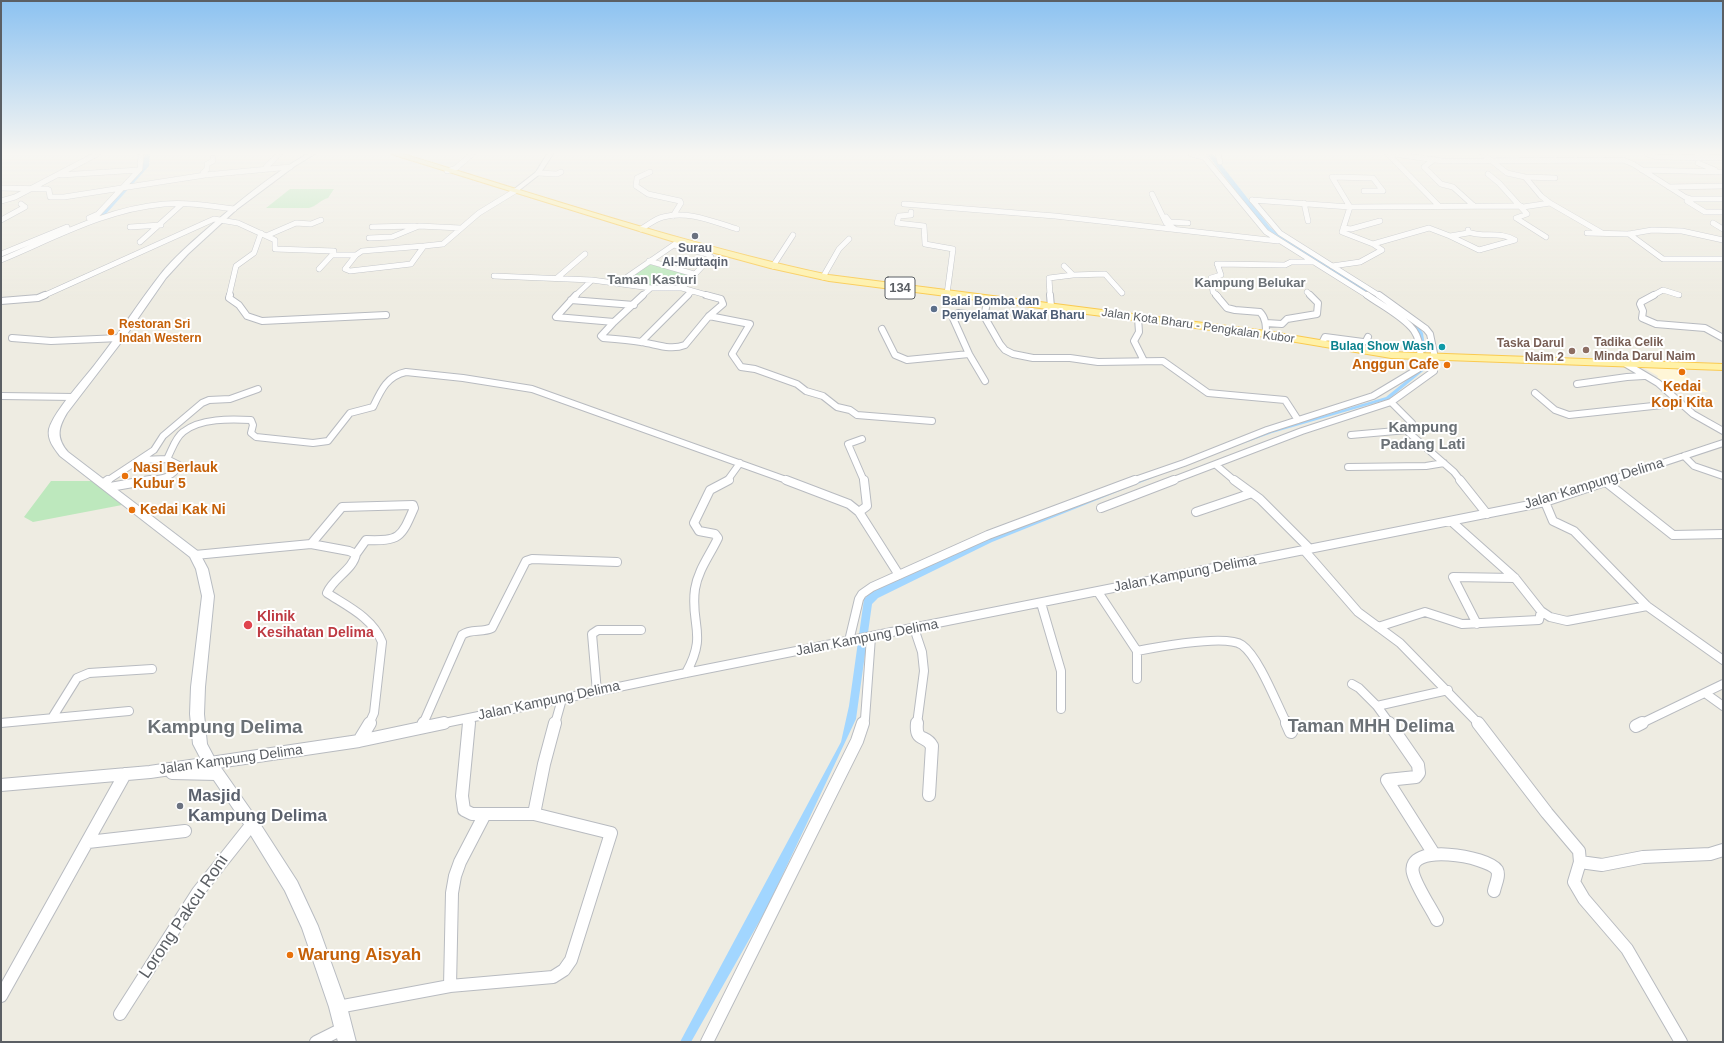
<!DOCTYPE html>
<style>
body{margin:0}
#map{position:relative;width:1724px;height:1043px;overflow:hidden;background:#eeece2;font-family:Arial,sans-serif}
canvas{display:block}
.frame{position:absolute;inset:0;border:2px solid #5b5f64;pointer-events:none}
</style>
<div id="map">
<canvas width="1724" height="1043"></canvas>
<div class="frame"></div>
</div>
<script>
const c = document.querySelector('canvas').getContext('2d');
c.lineJoin = 'round';
function fillPath(path, color) {
  c.fillStyle = color;
  c.fill(path, 'evenodd');
}
function trace(path, color, width, dash) {
  c.strokeStyle = color;
  c.lineWidth = width;
  c.lineCap = dash ? 'butt' : 'round';
  c.setLineDash(dash || []);
  c.stroke(path);
}
function label(font, color, halo, rows, align = 'center') {
  c.font = font + ' Arial,sans-serif';
  c.lineWidth = 4;
  c.setLineDash([]);
  c.textBaseline = 'middle';
  c.strokeStyle = halo;
  c.fillStyle = color;
  for (const [text, x, y, turn = 0] of rows) {
    c.save();
    c.translate(x, y);
    c.rotate((+turn || 0) * Math.PI / 180);
    c.textAlign = isNaN(turn) ? turn : align;
    if (halo) c.strokeText(text, 0, 0);
    c.fillText(text, 0, 0);
    c.restore();
  }
}
fillPath(new Path2D(`
 M1642,367l32,1 34,24 -34,-1 -17,-12 1,-3z`), '#fff6d7');
fillPath(new Path2D(`
 M290,189h44l-6,9c-8,2 -11,8 -19,10h-43z
 M649,261l45,13 -12,14 -65,-4z
 M51,481h43l28,24 -89,17 -9,-5z`), '#bde8bd');
fillPath(new Path2D(`
 M145,154h5l-1,12 -44,49 -104,43v-2l100,-41 41,-47z
 M1207,154h6l57,73 8,7 96,60 44,32 5,7 5,34 -39,32 -117,34 -85,31 -195,78 -114,56 -6,6 -16,115 -89,189 -76,134h-11l161,-300 8,-36 15,-107 6,-6 121,-57 277,-104 118,-35 37,-30 -6,-35 -153,-105z`), '#a2d6ff');
const streetFar3 = new Path2D(`
 M1191,154l13,3
 M1204,154v3l62,75 102,64
 M1218,154l2,8
 M1388,154l51,52
 M1394,154l49,7 180,-1 10,4 52,33 6,2h32
 M1483,154l24,19 18,4
 M1647,154l10,3 66,1
 M1432,161l-8,6 17,17 12,3 21,19
 M1698,163l17,7
 M266,167l13,-13
 M1642,170l81,2
 M447,171l9,-3 16,-14
 M650,172l-13,6 -1,8 12,8 32,7 1,2 -8,13
 M538,173l19,1 4,-2
 M1488,174l11,9 28,31 -11,4 30,19
 M61,175l78,-5
 M204,175l-1,-2 4,-4v-5l6,-3v-3
 M1555,178l-30,-1 16,19 9,7 52,30
 M1669,187l54,-1
 M1,188l46,1 2,1 1,7h14l141,-22 85,-8
 M1152,194l14,29 9,6
 M1252,200l98,7 171,-1
 M1252,200l28,33 100,63
 M1689,200l-2,1 18,11h18
 M1,201l14,-4 82,-43
 M1304,203l4,18
 M904,204l151,12 223,25
 M1523,207l27,-4
 M911,212v3l-12,1 -2,7 27,3 1,18 28,5 -6,45
 M1166,217l4,5 18,1
 M89,218l9,-4 42,-45 1,-15
 M1,220l24,-13 -4,-3
 M1713,223l10,6
 M130,227l31,-2
 M372,227l43,-1
 M1343,228l8,1 29,-8
 M641,229c7,-4 14,-10 22,-12 25,-7 51,5 74,12
 M1587,233l42,1 23,-4 30,1 41,9
 M1629,234l34,25h60
 M266,236l30,-13 15,1 10,-4
 M1450,236l29,14 36,-10c-15,-9 -31,-2 -47,-8
 M369,238l23,-1 27,-11 41,2
 M140,242l42,-38
 M1373,244l56,-16 21,8 18,-3v-3
 M674,245l33,9 4,3 -29,31
 M424,246l-13,18 -61,7 -5,-2 11,-14 6,-4z
 M424,246l19,-2 36,-31 36,-22
 M1,254l66,-27
 M1,260c53,-22 105,-51 163,-56 24,-2 47,2 70,5
 M649,261l45,13
 M1217,264l68,1 6,-3h22
 M773,266l20,-31
 M1332,266l28,-4 22,-12 -9,-6 -31,-12 8,-25 -18,-30 41,1 10,13h-19
 M319,269l13,-14
 M1073,275l32,-1 17,19
 M494,276l98,4
 M823,277l16,-28 10,-10
 M557,278l28,-24
 M617,284l61,-42
 M651,288h31l28,8
 M1307,292l4,4
 M43,296l171,-77 24,4 37,17v9l59,2 -2,4h24
 M229,296l7,-30 18,-13 7,-20
 M575,296l17,-16 59,8 -9,8
 M687,296l5,-5
 M1050,296l-1,-18 24,-3 -9,-9
 M1218,296l-5,-4 -2,-14 10,-3 -3,-9
 M1652,296l11,-6 16,5`);
const streetFar2 = new Path2D(`
 M230,295l-1,3 10,7 8,11 15,5 124,-6
 M576,295l-20,22 58,5 29,-27
 M1050,295l1,12
 M1216,295l11,13 8,2 25,2c6,6 6,14 6,22
 M1379,295l47,34 4,5 5,24
 M1654,295l-13,7 -1,2 3,7 -1,7 14,6 49,4 18,10
 M988,299l-4,17 16,28 5,6 8,4 20,4h37l28,4 65,-1 45,32 77,7 13,20
 M571,300l63,5
 M1,301l37,-3 7,-3
 M709,316l41,8 -18,30 9,13 14,2 42,15 9,7 17,5 14,11 13,3 7,5 75,6
 M984,316l-26,-3 -6,3 17,38 16,27
 M1138,318l1,14 -5,9 10,20
 M614,322l-13,14 2,2c13,1 26,2 38,4 15,2 29,9 44,3l24,-29 14,-12 -2,-5 -15,-4
 M1266,323l16,1 5,-5 30,-5 1,-11 -8,-8
 M882,329l13,26 12,5 62,-6
 M12,338l39,3 69,-3
 M641,342l47,-47
 M1322,343l3,-6 38,5 3,-1 2,-4
 M1626,364l32,19 35,31 30,17
 M1577,384l50,-7 17,-1
 M1535,393l20,17 14,5 112,-12
 M1,396l73,1
 M1391,402l21,21 1,2 -6,5 1,2 46,40 7,9
 M1351,435l56,-5
 M862,439l-14,5 16,37
 M1684,456l10,10 29,10
 M167,459c5,-9 8,-21 16,-27 17,-14 48,-13 68,-12l2,5 -2,8 5,4 57,6 15,-2 22,-28 23,-6c8,-17 14,-31 33,-35l57,6 69,11 257,92
 M140,460l27,-1 12,6c-6,14 -21,14 -35,16
 M1216,465l19,16
 M1348,467l78,-1 18,-3
 M107,481l47,-31 9,-14 39,-33 7,-3 21,-1 28,-10
 M727,481l13,-18
 M1132,481l52,-18 83,-33 106,-34 45,-27c5,-12 2,-33 -7,-42 -12,-13 -30,-22 -44,-32
 M1171,481l131,-50 89,-29 43,-31 -4,-13
 M1608,481l115,-38`);
const streetFar1 = new Path2D(`
 M786,480l63,24 10,8 40,63
 M1234,480l26,19 50,50
 M1460,480l27,34
 M1606,482l67,53 50,-1
 M104,483l4,-3
 M110,487l40,-7
 M1545,502l8,19 21,10 73,75 76,54
 M1101,508l73,-28
 M859,512l8,-6 -3,-26
 M1196,512l56,-19
 M311,544l31,-37 71,-2 1,3c-13,30 -14,33 -48,32l-10,14
 M1304,550l54,62 42,31 79,81
 M195,555l116,-11 38,7 7,3c-3,16 -23,24 -29,39 20,13 46,25 55,49l-8,71 -5,11
 M1098,592l39,59v28
 M1041,603l20,68v38
 M1541,611l9,6 17,4 80,-15
 M1477,624l-24,-47 62,1
 M1378,627l47,-15 37,12 77,-4 2,-9 -26,-33 -64,-57
 M914,628l8,24 2,19 -7,53
 M849,641l10,-42 3,-5 10,-7 116,-52 147,-55
 M1137,651c21,-4 89,-17 105,-6 17,12 35,60 45,79
 M686,673c22,-39 4,-48 9,-84 3,-19 15,-34 23,-51l-3,-4 -16,-3 -5,-8 16,-33 19,-10
 M1352,684l7,4 18,18
 M597,692l-5,-58 6,-4h43
 M1705,693l18,13
 M52,718l25,-40 12,-5 63,-4
 M1,723l128,-12
 M423,724l39,-89c9,-7 20,-2 30,-7l34,-67 6,-2 85,3
 M440,724l246,-51 859,-171 66,-22
 M469,724l1,-6
 M555,724l7,-25
 M863,724l2,-5 6,-82
 M1390,724l-13,-18 71,-16
 M1640,724l83,-40`);
const street = new Path2D(`
 M917,723c-2,20 9,11 15,23l-3,49
 M1287,723l4,9
 M1389,723l29,42 1,8 -3,4 -29,3 47,74
 M1478,723l69,90 32,38 1,11 -6,20 10,17 43,50 54,93
 M1636,726l6,-3
 M422,727l2,-4
 M359,741l11,-18
 M172,773l45,1
 M1,785l149,-13 209,-31 85,-18
 M534,814l10,-50 11,-41
 M88,842l97,-11
 M1580,862l22,3 41,-8 67,-3 13,-4
 M1437,920c-6,-12 -21,-34 -24,-47 -8,-31 75,-17 84,-3 3,6 -2,15 -3,21
 M450,986l2,-93 3,-17 5,-14 25,-48
 M1,996l124,-222
 M338,1007l112,-21 103,-9 11,-7 7,-10 40,-127 -77,-19h-62l-8,-4 -2,-14 7,-73
 M120,1014l78,-122 54,-68
 M316,1042l28,-14
 M707,1042l150,-301 6,-18`);
const secondary = new Path2D(`
 M307,154h8l-20,12 -59,44 -48,44 -22,24 -43,62 -56,73c-9,15 -11,25 1,39l131,100 9,17 6,27 -9,91 -1,27 3,30 8,15 42,60 40,62 21,45 29,81 9,35h-18l-9,-35 -27,-79 -17,-37 -38,-62 -42,-62 -12,-23 -3,-30 1,-27 11,-91 -6,-27 -6,-12 -130,-101c-6,-8 -13,-16 -11,-27 5,-18 35,-50 47,-66 23,-29 42,-60 64,-88 14,-18 31,-32 48,-47 31,-27 63,-53 99,-74z
 M547,154h6l-13,20 -23,18h-4v-2l23,-18z`);
const primary = new Path2D(`
 M391,154h12c141,43 282,90 426,121l437,56 125,21 332,12v6l-332,-12 -125,-21 -437,-56 -59,-13 -92,-25z`);
trace(streetFar3, '#b8bbc0', 6);
trace(streetFar2, '#b8bbc0', 8);
trace(streetFar1, '#b8bbc0', 10);
trace(street, '#b8bbc0', 14);
trace(secondary, '#b8bcc2', 2);
trace(primary, '#faca50', 2);
trace(streetFar3, '#fff', 5);
trace(streetFar2, '#fff', 6);
trace(streetFar1, '#fff', 8);
trace(street, '#fff', 12);
fillPath(secondary, '#fff');
fillPath(primary, '#fff1a7');
const sky = c.createLinearGradient(0, 0, 0, 300);
sky.addColorStop(0, '#8cc2f1');
sky.addColorStop(0.51, '#f7f6f2');
sky.addColorStop(1, '#f7f6f200');
c.fillStyle = sky;
c.fillRect(0, 0, 1724, 300);
for (const [x, y, r, color] of [
 [695,236,4,"#6b7280"],
 [934,309,4,"#5c6f8a"],
 [111,332,4,"#e8710a"],
 [1442,347,4,"#0f9aa8"],
 [1586,350,4,"#8d6e63"],
 [1572,351,4,"#8d6e63"],
 [1447,365,4,"#e8710a"],
 [1682,372,4,"#e8710a"],
 [125,476,4,"#e8710a"],
 [132,510,4,"#e8710a"],
 [248,625,5,"#e0444e"],
 [180,806,4,"#6b7280"],
 [290,955,4,"#e8710a"]
]) {
  const dot = new Path2D();
  dot.arc(x, y, r, 0, 2 * Math.PI);
  c.fillStyle = color;
  c.fill(dot);
  trace(dot, '#fff', 1.5);
}
label('bold 12px', '#5b616d', '#fff', [
 ["Surau",695,249],
 ["Al-Muttaqin",695,263]
]);
label('bold 12px', '#4e5e75', '#fff', [
 ["Balai Bomba dan",942,302],
 ["Penyelamat Wakaf Bharu",942,316]
], 'left');
label('bold 12px', '#c56008', '#fff', [
 ["Restoran Sri",119,325],
 ["Indah Western",119,339]
], 'left');
label('12px', '#5b5f64', '#fff', [
 ["Jalan Kota Bharu - Pengkalan Kubor",1198,326,8]
]);
label('bold 12px', '#785e54', '#fff', [
 ["Tadika Celik",1594,343],
 ["Minda Darul Naim",1594,357],
 ["Taska Darul",1564,344,"right"],
 ["Naim 2",1564,358,"right"]
], 'left');
label('bold 12px', '#0d838f', '#fff', [
 ["Bulaq Show Wash",1434,347]
], 'right');
label('bold 13px', '#6b7176', '#fff', [
 ["Taman Kasturi",652,280],
 ["Kampung Belukar",1250,283]
]);
for (const [x, y, w] of [
 [900,288,30]
]) {
  const box = new Path2D();
  box.roundRect(x - w / 2, y - 11, w, 22, 3);
  c.fillStyle = '#fff';
  c.fill(box);
  trace(box, '#5b5f64', 1);
}
label('bold 13px', '#5b5f64', null, [
 ["134",900,288]
]);
label('bold 14px', '#c56008', '#fff', [
 ["Anggun Cafe",1439,365,"right"],
 ["Kedai",1682,387,"center"],
 ["Kopi Kita",1682,403,"center"],
 ["Nasi Berlauk",133,468],
 ["Kubur 5",133,484],
 ["Kedai Kak Ni",140,510]
], 'left');
label('14px', '#5b5f64', '#fff', [
 ["Jalan Kampung Delima",1594,484,-17],
 ["Jalan Kampung Delima",1185,574,-11],
 ["Jalan Kampung Delima",867,638,-11],
 ["Jalan Kampung Delima",549,701,-12],
 ["Jalan Kampung Delima",231,760,-8]
]);
label('bold 14px', '#be3a42', '#fff', [
 ["Klinik",257,617],
 ["Kesihatan Delima",257,633]
], 'left');
label('bold 15px', '#6b7176', '#fff', [
 ["Kampung",1423,428],
 ["Padang Lati",1423,445]
]);
label('bold 17px', '#5b616d', '#fff', [
 ["Masjid",188,796],
 ["Kampung Delima",188,816]
], 'left');
label('17px', '#5b5f64', '#fff', [
 ["Lorong Pakcu Roni",184,917,-56]
]);
label('bold 17px', '#c56008', '#fff', [
 ["Warung Aisyah",298,955]
], 'left');
label('bold 18px', '#6b7176', '#fff', [
 ["Taman MHH Delima",1371,727]
]);
label('bold 19px', '#6b7176', '#fff', [
 ["Kampung Delima",225,728]
]);
</script>
